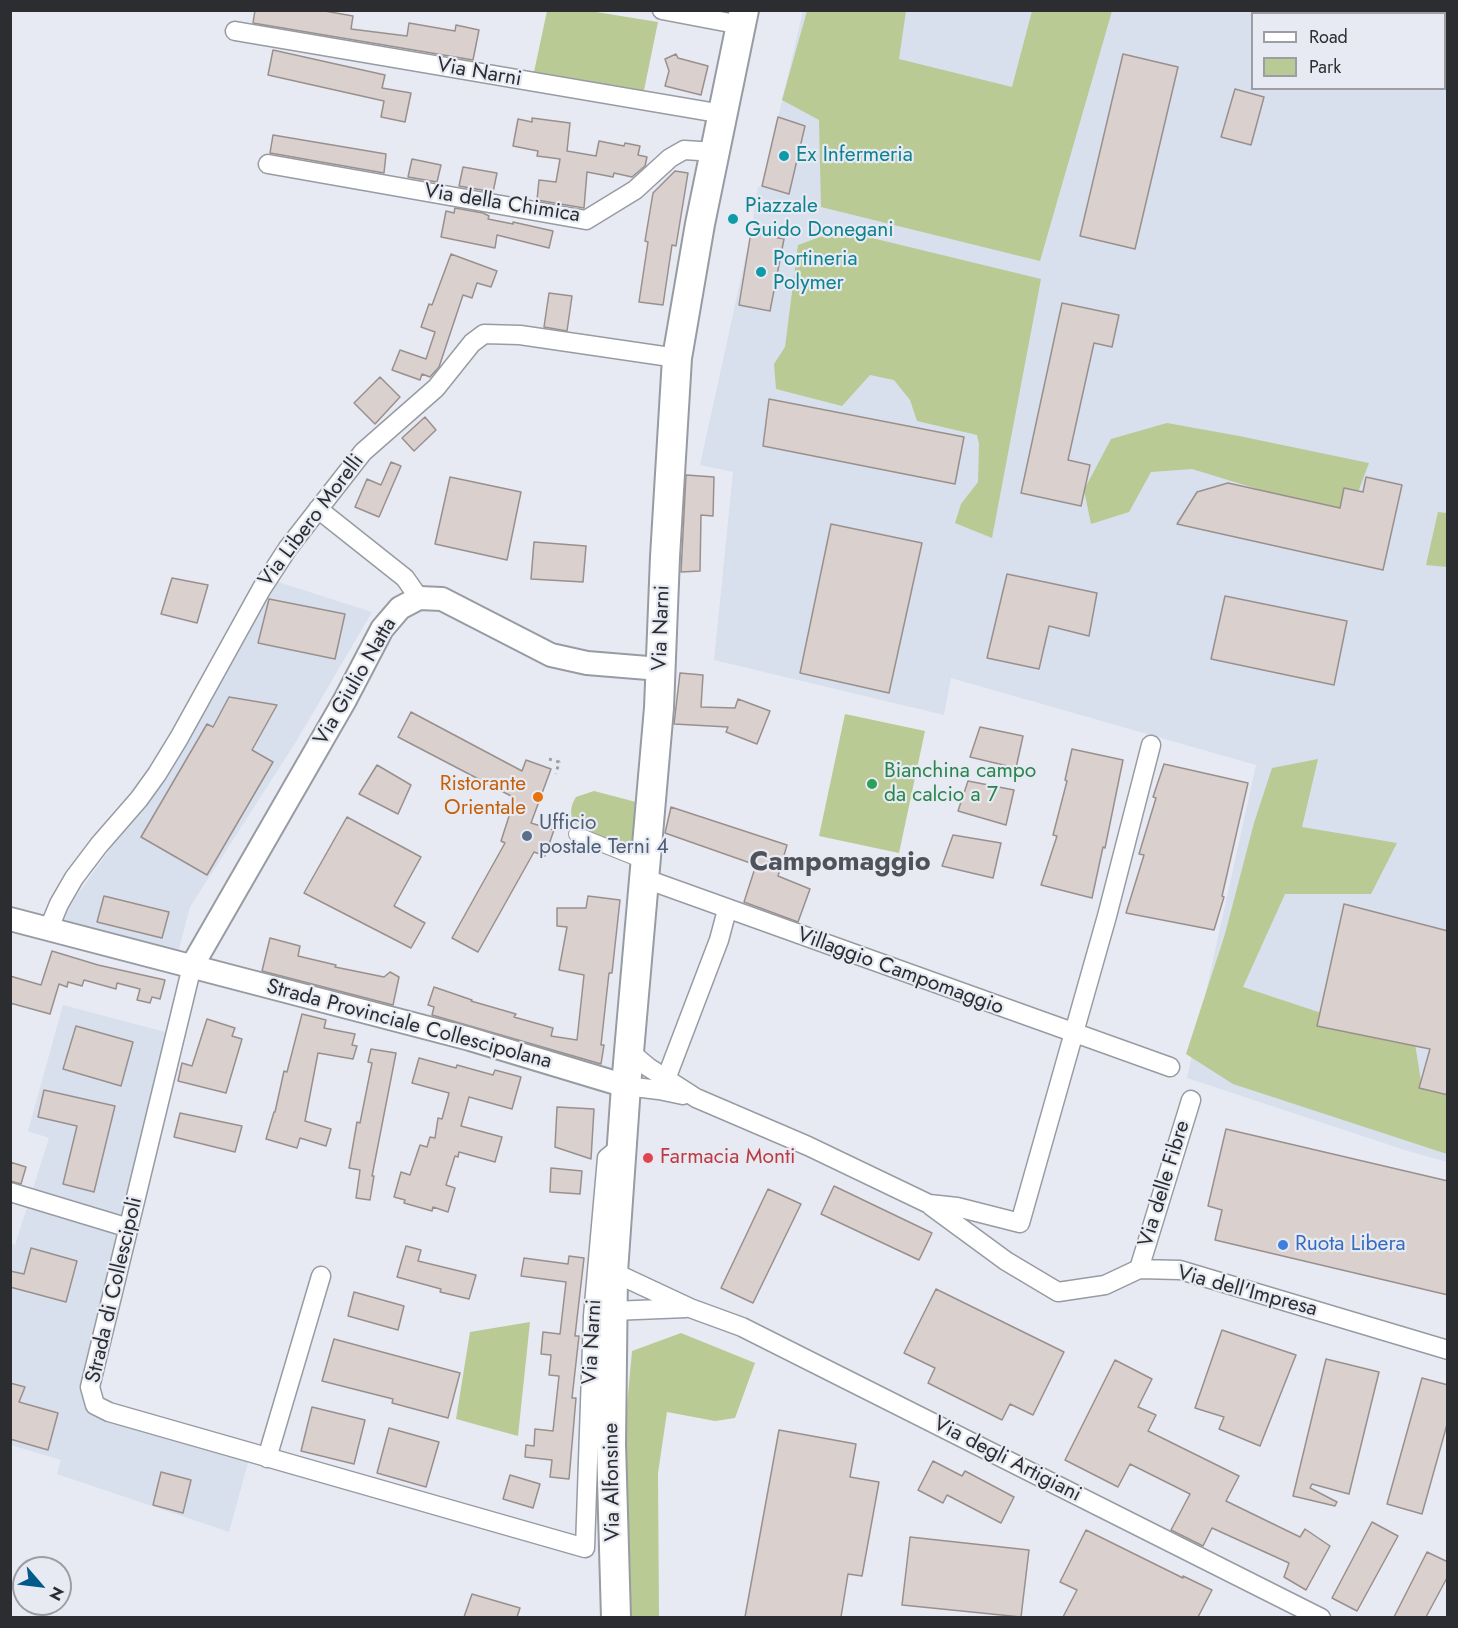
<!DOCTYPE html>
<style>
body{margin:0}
#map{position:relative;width:1458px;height:1628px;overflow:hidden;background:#e7eaf2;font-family:Jost,sans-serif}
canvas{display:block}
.frame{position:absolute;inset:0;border:12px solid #2c2d30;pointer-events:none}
.legend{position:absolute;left:1251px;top:12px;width:195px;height:78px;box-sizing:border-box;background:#e7eaf2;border:2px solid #9c9ea4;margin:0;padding:8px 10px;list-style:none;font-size:18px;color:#2c2d30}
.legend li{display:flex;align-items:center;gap:12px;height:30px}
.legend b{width:30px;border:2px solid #9c9ea4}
.north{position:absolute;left:12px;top:1556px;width:60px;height:60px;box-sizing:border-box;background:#e7eaf2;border:2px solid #9c9ea4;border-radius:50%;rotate:118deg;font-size:16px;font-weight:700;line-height:24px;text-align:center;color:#2c2d30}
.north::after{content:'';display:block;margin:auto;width:21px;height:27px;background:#005b8c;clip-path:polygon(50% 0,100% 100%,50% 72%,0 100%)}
</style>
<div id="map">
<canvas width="1458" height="1628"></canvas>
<div class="frame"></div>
<ul class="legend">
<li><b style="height:8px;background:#fff"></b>Road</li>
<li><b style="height:16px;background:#b9ca94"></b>Park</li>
</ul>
<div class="north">N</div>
</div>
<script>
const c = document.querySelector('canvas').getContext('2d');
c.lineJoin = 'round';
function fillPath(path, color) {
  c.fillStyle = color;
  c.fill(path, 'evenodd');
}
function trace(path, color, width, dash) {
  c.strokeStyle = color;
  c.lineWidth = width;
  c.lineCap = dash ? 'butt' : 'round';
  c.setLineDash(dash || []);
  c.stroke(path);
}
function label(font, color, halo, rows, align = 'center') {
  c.font = font + ' Jost,sans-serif';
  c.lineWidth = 4.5;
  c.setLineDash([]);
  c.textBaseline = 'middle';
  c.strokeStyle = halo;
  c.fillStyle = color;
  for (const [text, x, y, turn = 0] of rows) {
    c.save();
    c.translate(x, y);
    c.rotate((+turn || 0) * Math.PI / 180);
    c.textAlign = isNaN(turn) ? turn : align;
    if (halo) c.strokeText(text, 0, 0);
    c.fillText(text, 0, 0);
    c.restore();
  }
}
fillPath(new Path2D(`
 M803,11h644v1151l-39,-11 -221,-73 69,-313 -305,-87 -7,37 -230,-55 19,-188 -33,-7 51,-233 7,-45 4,-1zM1252,14h192v74h-192z
 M275,581l97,31 -75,128 -107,167 -17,64 -128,-32 66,-91 89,-133z
 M63,1005l102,27 -78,378 162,49 -20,73 -172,-58 4,-14 -50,-15 -1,-201 5,1 34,-107 -21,-7z`), '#d8dfed');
fillPath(new Path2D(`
 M547,11h43l68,11 -15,73 -109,-23z
 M807,11h99l-7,48 113,28 20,-76h80l-72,250 -219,-54 -2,-87 -37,-20z
 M839,230l202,49 -49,259 -37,-15 6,-19 17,-22 1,-38 -2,-9 -60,-14 -7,-21 -16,-20 -24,-5 -28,31 -66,-17 -2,-25 11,-17 13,-102z
 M1167,423l72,13 130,27 -17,45 -36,-1 -124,-38 -41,3 -22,40 -38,12 -7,-34 27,-51z
 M1438,512l9,1v54l-21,-2z
 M845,714l80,17 -26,122 -80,-17z
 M1318,759l-16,68 95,16 -26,51h-86l-42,93 172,57 7,43 25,8v59l-214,-70 -47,-30 39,-120 29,-111 18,-55z
 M594,791l42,11 -5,50c-24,-10 -76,-21 -55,-55z
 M530,1322l-12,114 -62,-17 14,-87z
 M681,1333l74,30 -20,55 -20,3 -48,-9 -9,61 1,144 -29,1 -7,-168 9,-99z`), '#b9ca94');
const building = new Path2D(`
 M255,10h64l34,6 -2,13 56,7 2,-13 46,8 1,-6 23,5 -6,30 -220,-37z
 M273,50l112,25 -3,13 29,5 -6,29 -24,-5 3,-16 -116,-26z
 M676,54l2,4 30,8 -7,29 -36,-9 4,-15 -4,-12z
 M1123,54l55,13 -43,182 -55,-13z
 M1235,89l29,8 -13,48 -30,-8z
 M778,117l27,9 -16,68 -27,-8z
 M532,118l38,5 -3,28 29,5 3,-15 25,5 1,-3 15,3 -2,9 9,2 -2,9 -13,11 -18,-4 -1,4 -26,-5 -3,36 -47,-8 2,-20 17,2 4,-23 -23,-3 1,-5 -25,-5 5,-27 14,3z
 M273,135l113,19 -2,19 -114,-20z
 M412,159l29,6 -4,17 -29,-5z
 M463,167l34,6 -4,19 -34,-6z
 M675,171l13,2 -12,73 -4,-1 -9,60 -24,-3 9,-60 -3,-1 8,-48z
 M455,208l28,5 6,3 -1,3 25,5v-2l40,9 -4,17 -52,-13 -2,13 -54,-11 5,-26 8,2z
 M751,232l33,7 -14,72 -31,-6z
 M451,254l46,17 -6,16 -14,-4 -5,15 -9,-3 -24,72 -9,10 -8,-3 -2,6 -28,-10 8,-20 26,9 9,-27 -14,-5 8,-23 3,1z
 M549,293l23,3 -5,35 -23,-4z
 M1062,303l57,12 -7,32 -18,-4 -26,117 22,5 -9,41 -60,-13z
 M380,377l20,20 -25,27 -21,-21z
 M769,399l195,38 -9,47 -192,-38z
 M425,417l11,13 -22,21 -12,-13z
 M391,462l10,4 -22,51 -24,-10 12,-28 14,6z
 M686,475l28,2 -1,39 -12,-1 -1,56 -19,1z
 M450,477l71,15 -14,68 -72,-16z
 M1366,477l36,8 -19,85 -206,-46 20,-32 31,-9 112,25 4,-20 19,4z
 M831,524l91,19 -33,150 -89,-20z
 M534,542l52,4 -3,36 -52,-3z
 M1007,574l90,19 -8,43 -40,-10 -10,43 -52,-11z
 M172,578l36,7 -11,38 -36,-9z
 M1225,596l122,25 -13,64 -123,-26z
 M269,599l76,15 -10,45 -77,-16z
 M680,673l23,2 -2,32 34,1 3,-9 32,12 -13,33 -31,-12 2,-5 -54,-3z
 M229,697l48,8 -25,45 21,12 -66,113 -66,-38 66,-113 6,3z
 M411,712l111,59 4,-11 25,9 -20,54 23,7 -9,26 -11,-4 -56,100 -26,-14 53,-95 -4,-2 11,-34 -3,-1 4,-9 -115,-60z
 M980,727l43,9 -7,32 -46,-11z
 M1072,749l51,11 -18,88 -2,-1 -11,51 -51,-13 16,-49 -4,-1 14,-54 -2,-1z
 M1164,764l84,19 -26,113 2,1 -10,33 -88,-17 18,-58 -5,-1 17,-56 -3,-1z
 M377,765l34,20 -13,29 -39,-20z
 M968,781l46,9 -8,35 -48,-14z
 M671,807l116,38 -9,31 32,13 -12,33 -54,-20 12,-37 -91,-32z
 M347,817l74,40 -27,49 31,17 -14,25 -107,-55z
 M953,835l48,8 -8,35 -51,-12z
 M104,896l65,16 -7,26 -65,-16z
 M588,896l32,4 -8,73h-3l-8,72h3l-3,19 -169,-49 2,-8 -6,-2 6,-18 38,13 -1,1 45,13 -2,3 39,11 -2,8 26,4 7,-65 -25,-5 8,-43 -10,-1v-18h29z
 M1344,904l104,27v164l-29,-7 11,-39 -113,-23z
 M270,938l30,8 -2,10 38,9 -1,2 49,10 6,-5 9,5 -6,28 -131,-34z
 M52,951l46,14 67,15 -5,19 -8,-2 -2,6 -13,-3 3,-11 -23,-6 -1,6 -32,-9 -2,6 -14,-4 -1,5 -8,-3 -9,30 -40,-11v-27l31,9z
 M302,1014l24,6 -2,8 31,6 -3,11 5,1 -4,13 -35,-6 -13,68 26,8 -5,17 -26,-8 -3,10 -31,-9 8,-27h1l9,-41 3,1z
 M207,1019l28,9 -3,8 10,3 -16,54 -48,-12 4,-18 10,3z
 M76,1026l57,16 -12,44 -58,-17z
 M371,1049l25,4 -24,123h2l-4,24 -14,-2 4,-28 -11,-2 8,-46 3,1 12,-60 -4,-1z
 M419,1058l37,10 1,-3 36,10 2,-5 26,7 -9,32 -43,-12 -8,29 41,11 -7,25 -36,-10 -1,5 -3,-1 -9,29 9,3 -7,24 -15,-5 -1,4 -28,-8 1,-3 -11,-3 7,-25 9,3 10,-30 7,2 3,-10 5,1 3,-20 4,1 7,-26 -37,-10z
 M44,1090l71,16 -21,86 -31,-8 14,-58 -39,-9z
 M557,1107l37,2 -3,50 -36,-12z
 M180,1113l62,13 -7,26 -61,-15z
 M1226,1129l222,52v114l-233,-55 7,-30 -14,-4z
 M10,1162l16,5 -5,17 -11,-3z
 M551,1168l31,3 -2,23 -30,-2z
 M834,1186l98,47 -13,27 -98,-46z
 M768,1189l33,15 -48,99 -32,-15z
 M406,1246l15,4 -3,11 58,14 -7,24 -29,-7 1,-3 -44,-12z
 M31,1248l46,13 -11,41 -56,-15v-16l14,3z
 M569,1256l15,2 -9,78h4l-7,62h4l-7,81 -19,-2 2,-17 -27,-3 1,-12 8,1 1,-17 18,2 6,-55 -10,-1 2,-20 -10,-1 2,-22 17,2 6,-52 -45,-6 3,-18 44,6z
 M936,1289l128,63 -31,63 -23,-11 -8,16 -74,-37 7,-15 -31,-15z
 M354,1292l50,14 -6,24 -50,-14z
 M1222,1330l74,25 -36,91 -41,-17 5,-12 -29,-9z
 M334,1339l126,34 -12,45 -56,-15 1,-4 -71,-18z
 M1326,1359l53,13 -30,122 -37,-10 -2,4 27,14 -2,4 -42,-10z
 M1115,1360l37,19 -14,28 18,8 -8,16 91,45 -13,25 74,36 5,-8 25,17 -24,44 -22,-13 5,-14 -77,-35 -9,18 -32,-16 19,-36 -60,-30 -12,23 -53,-27z
 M1422,1378l26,7v36l-26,93 -35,-10z
 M10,1383l15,4 -6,15 39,11 -10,37 -38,-11z
 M312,1407l53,13 -11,44 -53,-13z
 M389,1428l50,14 -13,45 -49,-14z
 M779,1430l77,14 -6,33 29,5 -17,94 -14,-2 -7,43h-96z
 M933,1461l29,15 3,-5 49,26 -13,26 -54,-28 -4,8 -25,-13z
 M161,1472l30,8 -8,33 -30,-8z
 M510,1475l30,9 -7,24 -30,-9z
 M1372,1522l26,14 -41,75 -25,-13z
 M1086,1530l97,48v-2l29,14 -14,27h-135l14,-27 -17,-8z
 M910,1537l119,13 -8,67 -119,-12z
 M1427,1552l21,10v14l-22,41h-32z
 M472,1594l48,14 -3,9h-53z`);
fillPath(building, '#dad0ce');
trace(building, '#99908e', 1.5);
const pedestrian = new Path2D(`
 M576,834l57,23 11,3`);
const minor = new Path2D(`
 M662,10l79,15
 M235,31l488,83
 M268,164l318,56 49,-30 35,-32 14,-8 32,2
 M318,509l87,69 14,20
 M643,878l527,189
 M49,928l10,-24 15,-26 25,-33 40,-46 18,-25 22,-36 83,-150 26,-40 75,-96 73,-64 36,-45 12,-9 36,1 157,23
 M192,966l-102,421 5,18 14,7 476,136 8,-232 14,-158 16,-13
 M629,1051l19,16 48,31 112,48 121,58 28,3 63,16 87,-307 44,-171
 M666,1079l53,-139 8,-30
 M626,1086l33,4 24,5
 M10,1192l119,36
 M931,1206l75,55 52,31 47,-7 34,-16 41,1 268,80
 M1139,1269l52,-169
 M613,1272l77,36 52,19 579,291
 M612,1311l74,-3
 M267,1458l54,-182`);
const tertiary = new Path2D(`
 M10,919l460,120 156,47
 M192,966l153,-266 37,-71 18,-21 19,-10 23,1 109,56 36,8 73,6`);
const primary = new Path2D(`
 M616,1618l-5,-174 2,-172 13,-186 33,-378 6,-151 12,-199 23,-134 44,-214`);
trace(pedestrian, '#979ba2', 16);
trace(minor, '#979ba2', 21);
trace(tertiary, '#979ba2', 26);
trace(primary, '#979ba2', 32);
trace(new Path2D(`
 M549,759l10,3 -3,12`), '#9fa1a7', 3, [3, 4.5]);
trace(pedestrian, '#fff', 14);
trace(minor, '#fff', 18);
trace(tertiary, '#fff', 22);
trace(primary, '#fff', 28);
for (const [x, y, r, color] of [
 [784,156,6,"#0f9aa8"],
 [733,219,6,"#0f9aa8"],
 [761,272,6,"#0f9aa8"],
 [872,784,6,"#2e9e5b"],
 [538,797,6,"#e8710a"],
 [527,836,6,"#5c6f8a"],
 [648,1158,6,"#e0444e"],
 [1283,1245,6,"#3f7fe0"]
]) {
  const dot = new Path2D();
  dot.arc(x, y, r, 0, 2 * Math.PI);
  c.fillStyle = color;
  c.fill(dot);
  trace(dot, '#e7eaf2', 2);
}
label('21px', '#2c2d30', '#e7eaf2', [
 ["Via Narni",479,73,10],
 ["Via della Chimica",502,204,9],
 ["Via Libero Morelli",312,521,-53],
 ["Via Narni",662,628,-88],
 ["Via Giulio Natta",356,682,-60],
 ["Villaggio Campomaggio",900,972,20],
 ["Strada Provinciale Collescipolana",409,1025,15],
 ["Via delle Fibre",1165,1184,-73],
 ["Strada di Collescipoli",115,1290,-77],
 ["Via dell'Impresa",1247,1292,15],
 ["Via Narni",593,1342,-87],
 ["Via degli Artigiani",1007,1460,27],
 ["Via Alfonsine",613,1482,-91]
]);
label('21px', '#0d838f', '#e7eaf2', [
 ["Ex Infermeria",796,156],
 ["Piazzale",745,207],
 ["Guido Donegani",745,231],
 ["Portineria",773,260],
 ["Polymer",773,284]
], 'left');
label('21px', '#27864d', '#e7eaf2', [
 ["Bianchina campo",884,772],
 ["da calcio a 7",884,796]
], 'left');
label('21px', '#c56008', '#e7eaf2', [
 ["Ristorante",526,785],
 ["Orientale",526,809]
], 'right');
label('21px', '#4e5e75', '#e7eaf2', [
 ["Ufficio",539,824],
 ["postale Terni 4",539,848]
], 'left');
label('21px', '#be3a42', '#e7eaf2', [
 ["Farmacia Monti",660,1158]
], 'left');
label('21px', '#366cbe', '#e7eaf2', [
 ["Ruota Libera",1295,1245]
], 'left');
label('bold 27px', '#4f5259', '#e7eaf2', [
 ["Campomaggio",840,863]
]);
</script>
